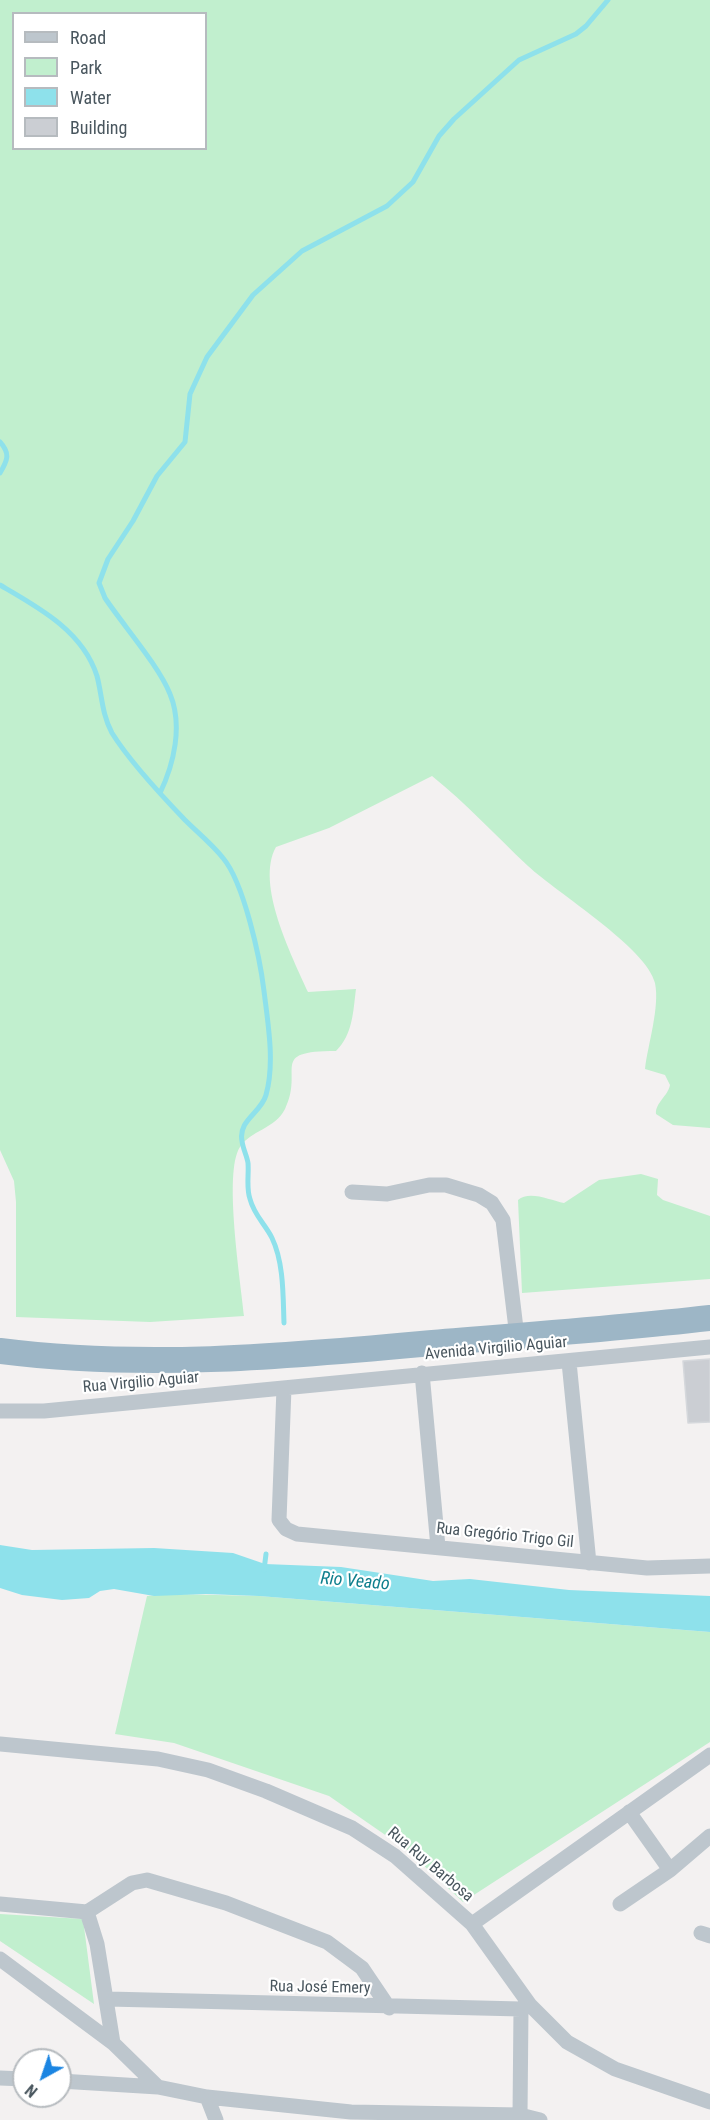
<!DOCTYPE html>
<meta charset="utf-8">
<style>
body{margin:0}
#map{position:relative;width:710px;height:2120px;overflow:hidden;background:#f3f1f1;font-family:"Roboto Condensed",sans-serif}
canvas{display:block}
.legend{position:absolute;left:12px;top:12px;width:195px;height:138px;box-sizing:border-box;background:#fff;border:2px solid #b6bbbf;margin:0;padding:8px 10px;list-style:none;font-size:18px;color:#49565e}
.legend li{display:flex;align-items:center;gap:12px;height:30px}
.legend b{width:30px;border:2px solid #b6bbbf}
.north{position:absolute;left:12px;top:2048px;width:60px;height:60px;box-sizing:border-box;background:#fff;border:2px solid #b6bbbf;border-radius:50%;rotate:220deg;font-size:16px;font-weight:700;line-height:24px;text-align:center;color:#49565e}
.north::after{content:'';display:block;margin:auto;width:21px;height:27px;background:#1b85e2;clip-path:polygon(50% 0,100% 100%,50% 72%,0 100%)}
</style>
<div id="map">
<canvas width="710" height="2120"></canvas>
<ul class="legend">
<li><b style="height:8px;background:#bdc6cd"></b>Road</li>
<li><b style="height:16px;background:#c1efce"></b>Park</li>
<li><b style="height:16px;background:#8ee1eb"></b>Water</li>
<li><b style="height:16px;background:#cbced3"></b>Building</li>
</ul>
<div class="north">N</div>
</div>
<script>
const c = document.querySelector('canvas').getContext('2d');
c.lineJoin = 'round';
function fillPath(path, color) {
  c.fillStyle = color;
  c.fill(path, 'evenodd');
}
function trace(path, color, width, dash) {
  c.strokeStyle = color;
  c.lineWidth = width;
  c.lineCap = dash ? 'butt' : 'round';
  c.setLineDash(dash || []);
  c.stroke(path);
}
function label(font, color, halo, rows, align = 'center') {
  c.font = font + ' "Roboto Condensed",sans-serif';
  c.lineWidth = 4.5;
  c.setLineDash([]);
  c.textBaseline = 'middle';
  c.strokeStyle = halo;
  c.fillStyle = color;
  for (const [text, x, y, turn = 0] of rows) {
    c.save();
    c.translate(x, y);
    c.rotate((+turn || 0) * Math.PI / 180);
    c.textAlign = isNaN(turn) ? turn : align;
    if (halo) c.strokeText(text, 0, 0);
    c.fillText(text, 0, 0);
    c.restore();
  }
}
fillPath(new Path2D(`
 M0,0h710v1128l-37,-3 -17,-11c-1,-11 12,-18 14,-29l-5,-10 -20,-6c3,-25 15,-62 10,-86 -8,-35 -98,-90 -127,-117 -32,-30 -62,-63 -96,-90l-103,52 -53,19c-21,37 16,109 32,145l48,-3c-3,23 -3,45 -20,62 -69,0 -31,18 -51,58 -10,20 -34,21 -45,38 -17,25 1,135 4,169l-94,6 -134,-5v-115l-2,-21 -14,-31zM14,14h192v134h-192z
 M641,1174l17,5 -1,16 6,5 47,16v63l-188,14 -4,-93c11,-10 32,0 46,3l35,-23z
 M172,1594l87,2 451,36v110l-247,160 -56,-52 -78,-54 -155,-53 -59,-9 32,-138z
 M0,1914l83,5 11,85 -94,-63z`), '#c1efce');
fillPath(new Path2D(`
 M0,1545l32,5 122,-2 79,5 32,11 76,3 92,14 37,-2 99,11 141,6v36l-451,-36 -53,-2 -52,2 -40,-7 -14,2 -11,7 -27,2 -40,-5 -22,-7z`), '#8ee1eb');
trace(new Path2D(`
 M0,442c11,12 7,19 0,31
 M0,585c38,22 83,46 97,91 5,19 5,39 15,57 18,29 49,62 73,87 12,12 27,24 38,38 21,25 37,100 41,133 4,33 11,72 2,104 -5,18 -28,25 -24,46 1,8 5,15 6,22 1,12 -2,25 2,36 4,16 15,25 22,39 12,25 11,59 12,85
 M160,793c14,-29 23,-68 10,-99 -11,-28 -47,-69 -65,-96l-6,-15 9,-24 25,-38 24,-45 28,-34 5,-48 17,-37 46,-62 49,-44 85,-45 26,-24 26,-46 15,-17 65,-59 57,-26 10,-8 22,-26
 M264,1570l2,-16`), '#8ee1eb', 5);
const building = new Path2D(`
 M710,1359v63l-22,1 -5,-62z`);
fillPath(building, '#cbced3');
trace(building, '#d5d8dc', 1.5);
trace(new Path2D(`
 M352,1192l35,2 42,-9h17l33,10 13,8 11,17 14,117
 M569,1362l20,201
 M422,1373l16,174
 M284,1388l-5,132 7,9 11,5 350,34 63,-2
 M0,1411h44l666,-64
 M0,1744l158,15 50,11 58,21 86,37 43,28 77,68 58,81 37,37 48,27 95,33
 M629,1812l41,58
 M0,1904l87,8 45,-29 15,-3 79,23 101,39 35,26 27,40
 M620,1904l50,-34 40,-34
 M87,1912l10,32 16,99 45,44
 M472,1924l238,-169
 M701,1933l9,3
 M0,1959l113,84
 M108,1999l413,10 9,-4
 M0,2078l24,1
 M60,2081l98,6 49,10 144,15 169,3 20,5
 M207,2097l9,23
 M520,2115l1,-106`), '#bdc6cd', 15);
trace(new Path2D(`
 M0,1351c142,18 279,6 421,-7 96,-8 193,-15 289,-26`), '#9db6c6', 26);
label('16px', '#49565e', '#fff', [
 ["Avenida Virgilio Aguiar",496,1349,-5],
 ["Rua Virgilio Aguiar",141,1383,-5],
 ["Rua Gregório Trigo Gil",505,1536,6],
 ["Rua Ruy Barbosa",430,1865,40],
 ["Rua José Emery",320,1988,1]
]);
label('italic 18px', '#0f7f8d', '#fff', [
 ["Rio Veado",355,1582,5]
]);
</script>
